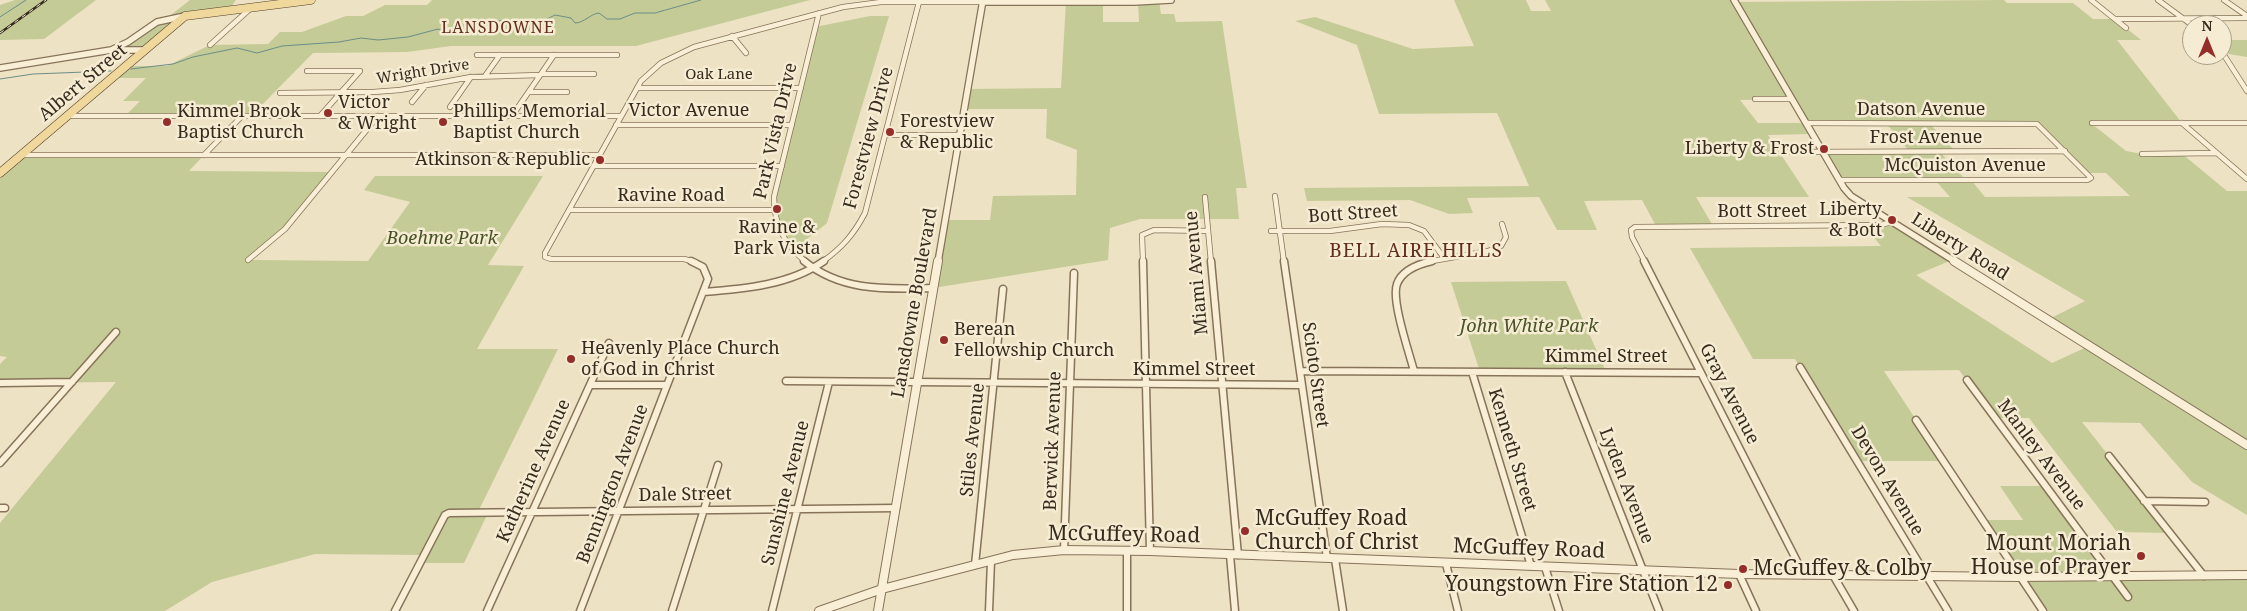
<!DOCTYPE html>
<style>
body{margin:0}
#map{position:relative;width:2247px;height:611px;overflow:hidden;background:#ede2c3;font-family:"Noto Serif",serif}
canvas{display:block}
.north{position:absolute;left:2182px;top:15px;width:50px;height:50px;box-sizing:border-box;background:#f5ecd3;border:1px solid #a99f8b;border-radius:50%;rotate:0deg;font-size:14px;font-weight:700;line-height:20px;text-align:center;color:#372b1e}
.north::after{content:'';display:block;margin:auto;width:18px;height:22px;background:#952d2b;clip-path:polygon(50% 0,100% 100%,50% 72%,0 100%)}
</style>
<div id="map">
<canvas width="2247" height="611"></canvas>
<div class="north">N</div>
</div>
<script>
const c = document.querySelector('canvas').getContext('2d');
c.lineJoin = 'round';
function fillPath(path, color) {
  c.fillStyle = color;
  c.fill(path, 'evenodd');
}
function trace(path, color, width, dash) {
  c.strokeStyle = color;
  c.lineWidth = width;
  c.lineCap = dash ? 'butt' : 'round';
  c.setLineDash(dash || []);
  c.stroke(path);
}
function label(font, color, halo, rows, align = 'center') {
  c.font = font + ' "Noto Serif",serif';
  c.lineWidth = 5;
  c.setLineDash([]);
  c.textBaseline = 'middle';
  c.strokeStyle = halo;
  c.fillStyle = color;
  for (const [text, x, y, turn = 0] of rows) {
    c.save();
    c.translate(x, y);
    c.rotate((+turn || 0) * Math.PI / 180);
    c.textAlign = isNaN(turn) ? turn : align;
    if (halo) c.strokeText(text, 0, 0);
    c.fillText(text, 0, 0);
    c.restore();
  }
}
fillPath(new Path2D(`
 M15,0h81l-52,39 -44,1v-35z
 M190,0h46l-7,10 -44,6 -41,34h-33l56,-32z
 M432,0h378l-174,46h-185l-44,6 -94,1 -62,63h-126l15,-15h-17l23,-23h-35l14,-12h42l43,-21 58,-1 12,-12h22l44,-16h17l22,-11h42z
 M1454,0h81h-9l5,11h20l-6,-11h189l1,2 269,-2 3,3h66l20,16h22l26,21h-24l65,83 -90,1 34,27 16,3 39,-1 46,38h20v324l-55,-33 -52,-59 -58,-1 88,111 -53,-1 -88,-114h-35l-35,-48 -75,1 59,90h-86l-62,-102h-42l-63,-111 191,-2 -17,-21 27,-3 61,38 -36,15 136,88 37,-17 -42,-26 38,-19 -178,-104h43l-15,-17h-95l-17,-28 86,-1 -23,-28h-79l5,11 -44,1 41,62h-113l17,29h-57l-14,-26 -58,1 13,29h-40l-18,-33 -72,1 6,15 -24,1 -39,-14 -103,1 -3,-13 225,-2 -32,-73 -118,1 -22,-69 -62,-24 20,-4 98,32 61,-3zM1791,99l14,24h-47l-18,-23zM1930,124h107l50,49h19l24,23 -145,1 -14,-17h-5l-26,-28 15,-1z
 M1159,1l2,13h13l2,8 46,-1 25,167h-11l3,31h-99l-30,9 -2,32 -175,28 12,-68h45l3,-24 83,-1 1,-45 -31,-12 1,-29h-83l4,-20 93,-1 5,-86zM1103,2h35l1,20h-36z
 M870,16h19l-62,207 -34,27c-12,-15 -19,-26 -20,-46l42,-177z
 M2222,40h25v17l-24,-4z
 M21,155h183l-15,16 143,1 -47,57 -36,31 119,1 42,-59 -46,-12 11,-14h168l-55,89 36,1 -47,83h81l-80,163 10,1 -24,50h-44l3,-8 -108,-1 -103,28 -47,29h-165v-88l116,-141 -116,1v-19l7,-7 -7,-1v-183z
 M1566,281l40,91h-126l-29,-90z
 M2000,486h45l67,91 135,-2v36h-204l-62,-91h42z`), '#c4cb97');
trace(new Path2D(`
 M0,17l26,-17
 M131,69l42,-5 20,-7 44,-9 20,5 25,-7 57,-4 22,-4 17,2 30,-3 30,-8 12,5 36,-13 59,-1 10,-5 16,3 4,5c9,0 15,-9 24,-10l8,6h13l15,-6h20l46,-13
 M0,79l33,-5 78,-3`), '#6c8e87', 1);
const minorFar1 = new Path2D(`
 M2091,0l35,28
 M2158,0l34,25
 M2224,0l23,16
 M2115,19l132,-1
 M732,36l14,17
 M210,45l41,-37
 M2222,52l25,39
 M477,55h140
 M307,71h53l-40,45
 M541,74h53
 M485,76l15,-21
 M637,88h164
 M529,92h38
 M280,93l93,-1 27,-2 71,-13 69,-2
 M1755,99h36
 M412,102l14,-17
 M450,107l21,-30
 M67,116h554
 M512,116l42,-61
 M1806,123l231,1 54,54 -4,2h-247
 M2092,123h155
 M2182,123l65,56
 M616,125h176
 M886,135h74
 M1787,152l278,-1
 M2142,154l74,-1
 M21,155h579
 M204,155l38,-39
 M594,166h188
 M1275,196l9,66
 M1205,197l6,65
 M569,210h204
 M1271,231h59l52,-7 27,1 15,6 20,27
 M248,260l37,-31 93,-113
 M695,262l-11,-3h-133l-6,-2v-4l96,-172 20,-18 33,-16 149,-40 38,-5h102
 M806,262c-22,-18 -32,-37 -32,-65l45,-184
 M822,262c20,-14 32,-28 43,-49l54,-211
 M1143,262l-1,-27 12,-5 54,1
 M1427,262l61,-11 13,-5 5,-9 -4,-13
 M1645,262l-13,-25 -1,-7 4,-3 246,-2 10,-3`);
const minor = new Path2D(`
 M804,261c38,31 83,28 129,27
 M1143,261l7,290
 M1211,261l27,294
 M1284,261l43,297
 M1644,261l160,314
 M703,292c41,-3 87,-7 121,-31
 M1800,367l148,244
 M1300,371l401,2
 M1414,371c-5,-19 -23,-71 -17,-87 5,-14 22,-20 35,-23
 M1472,372l59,194
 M1565,372l94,239
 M1967,380l161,217
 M786,381l515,4
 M0,383l72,-1
 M590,385h77
 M1916,420l127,191
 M2109,456l95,120
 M0,463l116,-131
 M2144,501l61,1
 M0,508h5
 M1064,550l10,-277
 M1127,551v60
 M1230,555l5,56
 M1335,559l8,52
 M1446,564l12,47
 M975,565l28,-276
 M1545,567l14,44
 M1739,574l17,37
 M1833,575l21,36
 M395,611l50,-96 4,-2 447,-5
 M487,611l122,-268
 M580,611l128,-332 -5,-12 -12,-6
 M672,611l46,-146
 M772,611l57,-229
 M989,611l2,-50`);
const tertiaryFar1 = new Path2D(`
 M1734,0l110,188 7,8 105,66
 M983,2h151l37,-2
 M114,50h30
 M0,68l111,-18 17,-8 29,-20 28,-6
 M938,262l45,-262`);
const tertiary = new Path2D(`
 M1954,261l293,184
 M819,611l63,-22 131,-34 51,-5 86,1 589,23 280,3 228,-2
 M878,611l60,-350`);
const primary = new Path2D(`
 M0,173l185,-157 126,-16`);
trace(minorFar1, '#87735a', 6);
trace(minor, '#87735a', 9);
trace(tertiaryFar1, '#87735a', 8);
trace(tertiary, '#87735a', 10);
trace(primary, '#55412f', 9);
trace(minorFar1, '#f8efd6', 4.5);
trace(minor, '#f8efd6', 6);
trace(tertiaryFar1, '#f8efd6', 5.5);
trace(tertiary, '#f8efd6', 8);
trace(primary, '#f0d79c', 8);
const rail = new Path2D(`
 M0,33l46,-33`);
trace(rail, '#372b1e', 2.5);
trace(rail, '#f5ecd3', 1, [4.5]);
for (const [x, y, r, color] of [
 [328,113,5,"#952d2b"],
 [167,122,5,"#952d2b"],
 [443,122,5,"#952d2b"],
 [890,132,5,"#952d2b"],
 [1824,149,5,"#952d2b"],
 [600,160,5,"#952d2b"],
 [777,209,5,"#952d2b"],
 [1892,220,5,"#952d2b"],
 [944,340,5,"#952d2b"],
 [571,359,5,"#952d2b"],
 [1245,531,5,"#952d2b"],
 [2141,556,5,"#952d2b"],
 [1743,569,5,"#952d2b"],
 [1728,585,5,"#952d2b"]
]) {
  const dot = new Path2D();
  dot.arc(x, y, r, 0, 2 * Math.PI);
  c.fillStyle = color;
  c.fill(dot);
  trace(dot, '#f5ecd3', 2);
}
label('15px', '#372b1e', '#f5ecd3', [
 ["Wright Drive",423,72,-9],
 ["Oak Lane",719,75]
]);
c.letterSpacing = '1px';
label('16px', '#632e1e', '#f5ecd3', [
 ["LANSDOWNE",498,28]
]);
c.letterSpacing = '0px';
label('18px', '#372b1e', '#f5ecd3', [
 ["Albert Street",83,83,-40],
 ["Datson Avenue",1921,110],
 ["Victor Avenue",689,111],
 ["Park Vista Drive",776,131,-77],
 ["Forestview Drive",869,138,-75],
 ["Frost Avenue",1926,138],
 ["McQuiston Avenue",1965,166],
 ["Ravine Road",671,196],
 ["Bott Street",1762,212],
 ["Bott Street",1353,214,-4],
 ["Liberty Road",1960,247,32],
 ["Miami Avenue",1197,273,-95],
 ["Lansdowne Boulevard",915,303,-80],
 ["Kimmel Street",1606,357],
 ["Kimmel Street",1194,370],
 ["Scioto Street",1315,375,82],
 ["Gray Avenue",1729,394,63],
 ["Stiles Avenue",973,440,-84],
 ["Berwick Avenue",1053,441,-88],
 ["Kenneth Street",1512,450,73],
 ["Manley Avenue",2041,455,53],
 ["Katherine Avenue",534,471,-66],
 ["Devon Avenue",1887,481,59],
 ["Bennington Avenue",613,484,-69],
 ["Lyden Avenue",1626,486,69],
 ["Sunshine Avenue",786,493,-76],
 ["Dale Street",685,495,-1]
]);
label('18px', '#372b1e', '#f5ecd3', [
 ["Victor",338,103],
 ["& Wright",338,124],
 ["Kimmel Brook",177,112],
 ["Baptist Church",177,133],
 ["Phillips Memorial",453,112],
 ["Baptist Church",453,133],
 ["Forestview",900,122],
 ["& Republic",900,143],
 ["Liberty & Frost",1814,149,"right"],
 ["Atkinson & Republic",590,160,"right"],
 ["Liberty",1882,210,"right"],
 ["& Bott",1882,231,"right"],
 ["Ravine &",777,228,"center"],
 ["Park Vista",777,249,"center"],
 ["Berean",954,330],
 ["Fellowship Church",954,351],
 ["Heavenly Place Church",581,349],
 ["of God in Christ",581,370]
], 'left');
label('italic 18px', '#475325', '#f5ecd3', [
 ["Boehme Park",442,239],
 ["John White Park",1529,327]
]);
c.letterSpacing = '1px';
label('19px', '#632e1e', '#f5ecd3', [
 ["BELL AIRE HILLS",1416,252]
]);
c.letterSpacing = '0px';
label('21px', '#372b1e', '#f5ecd3', [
 ["McGuffey Road",1255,519],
 ["Church of Christ",1255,543],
 ["Mount Moriah",2131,544,"right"],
 ["House of Prayer",2131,568,"right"],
 ["McGuffey & Colby",1753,569],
 ["Youngstown Fire Station 12",1718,585,"right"]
], 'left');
label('21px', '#372b1e', '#f5ecd3', [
 ["McGuffey Road",1124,535,1],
 ["McGuffey Road",1529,549,2]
]);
</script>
